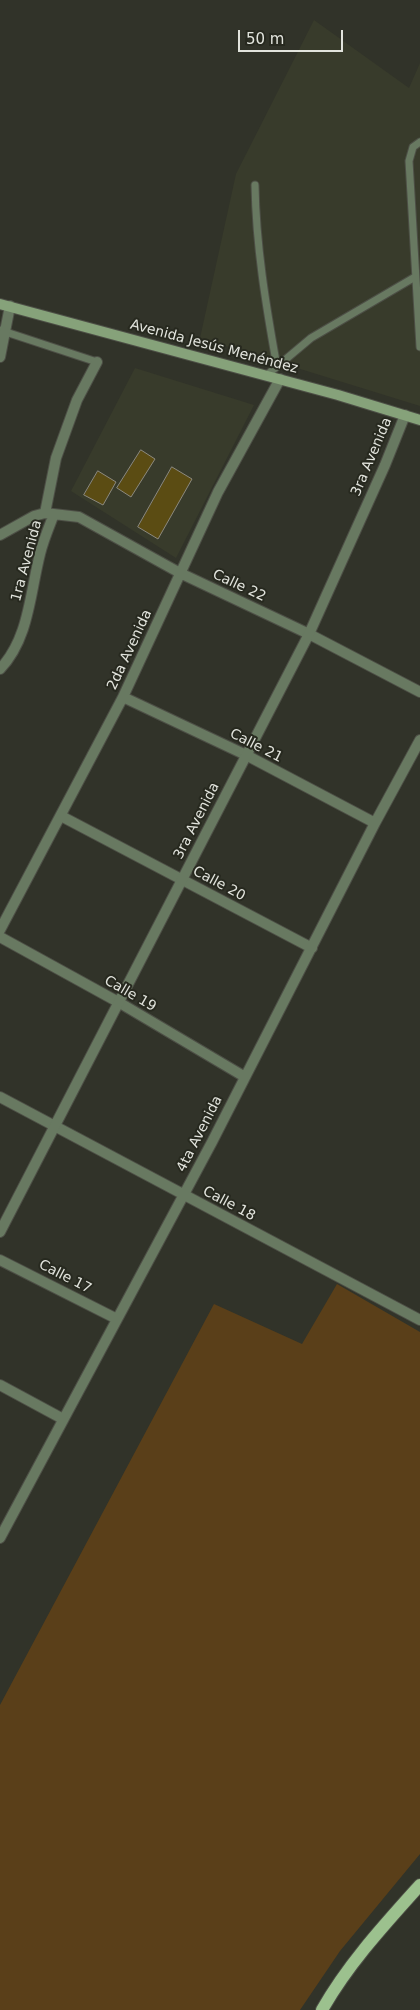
<!DOCTYPE html>
<meta charset="utf-8">
<style>
body{margin:0}
#map{position:relative;width:420px;height:2010px;overflow:hidden;background:#313329;font-family:"DejaVu Sans",sans-serif}
canvas{display:block}
.scale{position:absolute;left:238px;top:30px;width:105px;height:22px;box-sizing:border-box;border:2px solid #e2e4dd;border-top:0;padding-left:6px;font-size:15px;line-height:18px;white-space:nowrap;color:#e2e4dd;-webkit-text-stroke:4px #27291f;paint-order:stroke}
</style>
<div id="map">
<canvas width="420" height="2010"></canvas>
<div class="scale">50 m</div>
</div>
<script>
const c = document.querySelector('canvas').getContext('2d');
c.lineJoin = 'round';
function fillPath(path, color) {
  c.fillStyle = color;
  c.fill(path, 'evenodd');
}
function trace(path, color, width, dash) {
  c.strokeStyle = color;
  c.lineWidth = width;
  c.lineCap = dash ? 'butt' : 'round';
  c.setLineDash(dash || []);
  c.stroke(path);
}
function label(font, color, halo, rows, align = 'center') {
  c.font = font + ' "DejaVu Sans",sans-serif';
  c.lineWidth = 4;
  c.setLineDash([]);
  c.textBaseline = 'middle';
  c.strokeStyle = halo;
  c.fillStyle = color;
  for (const [text, x, y, turn = 0] of rows) {
    c.save();
    c.translate(x, y);
    c.rotate((+turn || 0) * Math.PI / 180);
    c.textAlign = isNaN(turn) ? turn : align;
    if (halo) c.strokeText(text, 0, 0);
    c.fillText(text, 0, 0);
    c.restore();
  }
}
fillPath(new Path2D(`
 M314,20l95,68 11,-25v343l-220,-68 36,-164z
 M135,368l119,37 -78,153 -105,-67z`), '#383b2b');
fillPath(new Path2D(`
 M337,1284l83,48v522l-80,97 -40,59h-300v-305l214,-401 88,40z`), '#5a3f19');
const building = new Path2D(`
 M141,450l14,9 -24,38 -14,-9z
 M172,467l20,12 -34,60 -20,-12z
 M98,471l18,11 -13,23 -19,-10z`);
fillPath(building, '#5b4c13');
trace(building, '#8c897e', 1);
const service = new Path2D(`
 M420,142l-7,5 -4,14 11,186
 M255,185c1,61 11,121 22,182
 M0,330l97,32
 M267,375l44,-37 104,-61`);
const minor = new Path2D(`
 M0,357l10,-51
 M45,513l11,-55 21,-58 20,-38
 M0,535l34,-19 11,-3 34,4 101,56 129,61 111,58
 M0,669c29,-30 30,-76 40,-115 3,-13 9,-27 14,-40
 M123,697l123,58 129,68
 M61,816l251,132
 M0,930l123,-233 95,-205 62,-113
 M0,937l120,66 125,74
 M0,1097l420,223
 M0,1260l117,59
 M0,1385l63,34
 M0,1538l212,-396 163,-319 45,-83`);
const tertiary = new Path2D(`
 M0,1232l309,-598 76,-169 20,-50`);
const secondary = new Path2D(`
 M0,304l338,91 82,25`);
const primary = new Path2D(`
 M322,2010c26,-46 63,-86 98,-125`);
trace(service, '#4d4f46', 9);
trace(minor, '#4d4f46', 12);
trace(tertiary, '#4d4f46', 12);
trace(secondary, '#4d4f46', 12);
trace(primary, '#4d4f46', 14);
trace(service, '#687961', 7);
trace(minor, '#687961', 10);
trace(tertiary, '#687961', 10);
trace(secondary, '#86a27a', 10);
trace(primary, '#9cc18e', 12);
label('14px', '#e2e4dd', '#27291f', [
 ["Avenida Jesús Menéndez",214,347,15],
 ["3ra Avenida",372,457,-67],
 ["1ra Avenida",27,561,-75],
 ["Calle 22",239,586,25],
 ["2da Avenida",130,650,-65],
 ["Calle 21",256,746,27],
 ["3ra Avenida",197,821,-63],
 ["Calle 20",219,884,28],
 ["Calle 19",130,994,30],
 ["4ta Avenida",200,1134,-63],
 ["Calle 18",229,1204,28],
 ["Calle 17",65,1277,27]
]);
</script>
